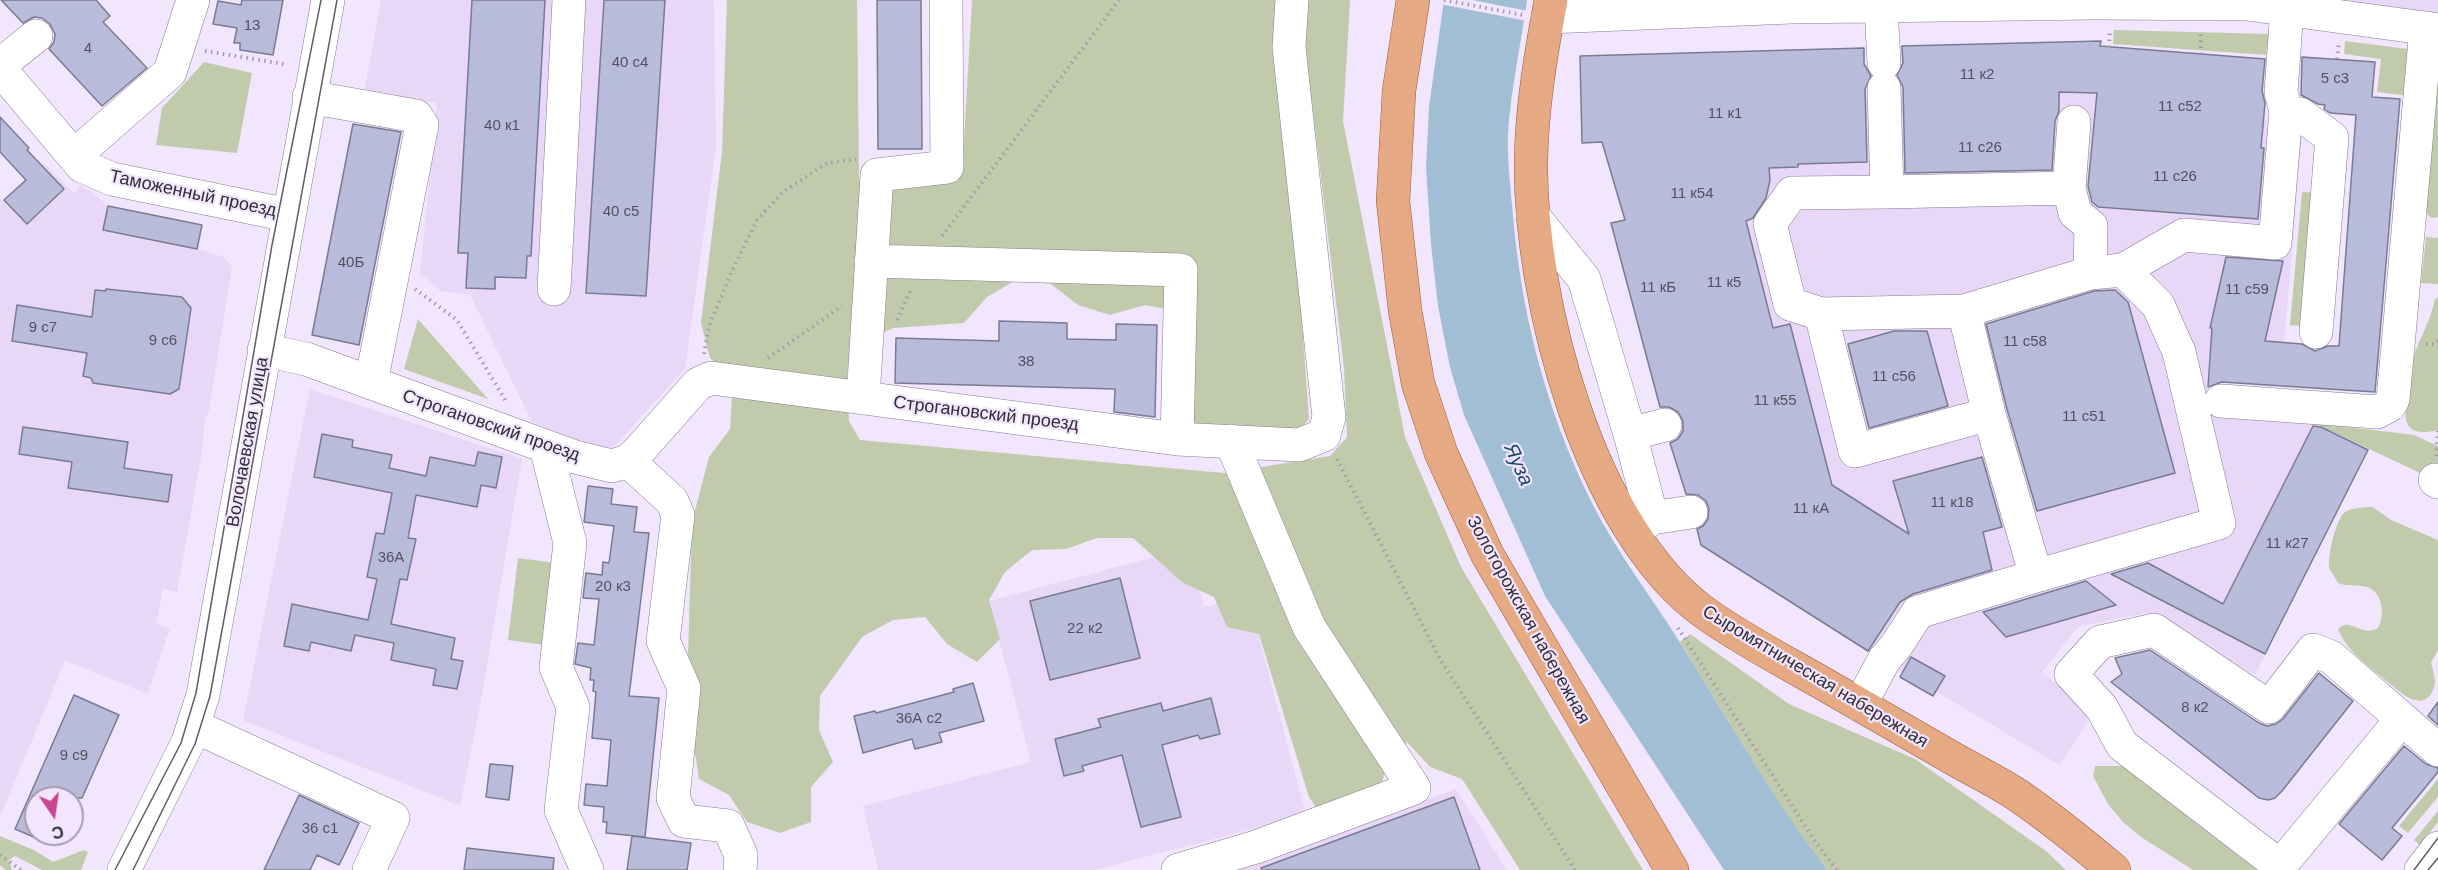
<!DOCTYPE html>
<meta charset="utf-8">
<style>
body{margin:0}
#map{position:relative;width:2438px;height:870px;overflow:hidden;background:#f2e5fe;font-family:Helvetica,sans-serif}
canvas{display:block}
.north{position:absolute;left:24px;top:786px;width:60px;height:60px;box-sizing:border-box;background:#f2e5fe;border:2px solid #a59bae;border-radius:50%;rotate:167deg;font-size:16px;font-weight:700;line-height:24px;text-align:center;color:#322d36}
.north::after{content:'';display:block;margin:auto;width:21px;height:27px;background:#c74690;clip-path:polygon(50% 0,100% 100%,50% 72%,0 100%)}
</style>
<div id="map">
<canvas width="2438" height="870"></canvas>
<div class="north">С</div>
</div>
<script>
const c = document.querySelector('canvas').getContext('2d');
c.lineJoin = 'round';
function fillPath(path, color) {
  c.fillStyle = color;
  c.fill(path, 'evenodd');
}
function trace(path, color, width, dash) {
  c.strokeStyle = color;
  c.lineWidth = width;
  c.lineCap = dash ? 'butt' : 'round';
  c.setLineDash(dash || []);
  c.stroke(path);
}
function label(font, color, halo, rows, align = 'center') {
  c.font = font + ' Helvetica,sans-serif';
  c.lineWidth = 4.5;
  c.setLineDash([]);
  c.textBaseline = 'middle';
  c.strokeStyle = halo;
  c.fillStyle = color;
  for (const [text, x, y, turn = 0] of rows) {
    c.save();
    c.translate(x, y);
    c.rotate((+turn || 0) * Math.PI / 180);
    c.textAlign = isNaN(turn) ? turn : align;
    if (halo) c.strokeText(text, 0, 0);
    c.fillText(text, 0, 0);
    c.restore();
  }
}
fillPath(new Path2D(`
 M381,0h333l2,146 -31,223 -77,84 -76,-31 -62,-127 -29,-4 -21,-17 17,-171 -73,-10z
 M2331,0h107v14z
 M2101,41v6l167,12 -5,61 40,4 -19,219 -73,-6 -4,50 2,26 105,10 54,27 -113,225 -110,-62 -67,14 -36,45 51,41 -33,52 -191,-113 -168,-107 -36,-120 -54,-202 14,-4 -23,-77 -20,1 -2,-87 284,-8v16l34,-1 1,-17z
 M43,163l32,31 4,-9 12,6 17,15 94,19 -5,24 27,8 8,10 -23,143 -4,9 -3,33 -25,140 -14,-3 -7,35 14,4 -22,66 -83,-33 -65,156v-618l5,1z
 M310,389l212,70 -42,247 -20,100 -217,-86z
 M1188,548l16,59 44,-11 58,219 -211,55h-217l-15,-64 168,-44 -42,-161z
 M1456,789l51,81h-272z`), '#e8d7f7');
fillPath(new Path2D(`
 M727,0h130l2,179 34,10 66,-14 5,-33 8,-142h378l-7,121 62,316 56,130 182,303h-123l-58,-91 -32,-12 -23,-25 -21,26 -9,33 -55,15 -13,-19 -50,-163 -32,-7 -13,-30 -31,-14 -50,-45h-36l-31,11 -34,1 -27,22 -16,28 11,39 -23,23 -30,-18 -22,-27 -32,3 -31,17 -42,59 -1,34 14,32 -22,25v35l-31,11 -33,-11 -18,-27 -30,-16 -5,-33 6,-58 -12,-32 4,-134 17,-65 21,-28 3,-50 -23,-21 -9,-35 21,-171zM1304,95l8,8 32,265 3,69 -17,19 -106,17 -364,-33 -11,-19 -2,-49 15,-31 32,-13 70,-5 23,-26 29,-17 35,4 27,21 32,10 35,-10 41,8 7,106 18,27 64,9 34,-36 -23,-320z
 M2114,30l155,4 -3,21 -153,-11z
 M2345,41l70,9 -6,46 -32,-4 4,-33 -37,-5z
 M204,62l48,11 -15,80 -81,-8 6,-37z
 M2438,70v147l-7,1 -7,-8z
 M2302,192l19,1 -11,134 -20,-2z
 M2426,237l12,1v46l-17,-1z
 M2438,298v132c-45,11 -32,-25 -26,-51 1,-7 -1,-15 2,-23 6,-19 17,-36 21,-57z
 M418,319l70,80 -84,-30z
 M2314,423l100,12 24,11v25l-3,9z
 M2367,507h6l18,13 47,20v110l-7,13c3,11 7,20 0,31 -12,17 -32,-3 -43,-12 -18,-15 -41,-30 -50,-53 12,-13 23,9 40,-1 7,-12 5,-36 -11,-41 -9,-3 -19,0 -29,-4l-9,-15c-1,-13 6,-46 15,-55 6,-5 16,-5 23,-6z
 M518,558l38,5 -11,82 -37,-5z
 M1690,634l99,70 126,55 131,92 20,19h-239c-55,-72 -100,-152 -147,-228z
 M2095,766h31l59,45 14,14 73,45h-79l-52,-33 -18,-15 -15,-18 -15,-28z
 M2438,779v18l-30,36 -9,-7z
 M2438,811v11l-18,23 -6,-5z
 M0,836l36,15 17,11 31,-12 4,2 -7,18h-39l-27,-14 -6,4 3,10h-6l-6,-5z`), '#c1cbac');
fillPath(new Path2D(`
 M1444,0h83c-6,44 -16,89 -19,133 -1,23 2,48 4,72 8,104 33,204 80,298 26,52 62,97 92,146 46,74 90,151 143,221h-103l-179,-274 -81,-181 -14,-48 -12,-61 -7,-62 -5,-77 3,-60z`), '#a2bed5');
fillPath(new Path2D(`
 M1441,0h31l56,11 -1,10 -87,-17z`), '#f2e5fe');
const building = new Path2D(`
 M1,0h95l14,16 -7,6 44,46 -45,38 -53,-57 5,-7 1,-8 -5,-10 -8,-6 -8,-1 -11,6z
 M242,0h41l-10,55 -33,-5v-7h-6l3,-15 -24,-4 5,-23 23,4z
 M472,0h73l-14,256h-4l-1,22 -31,-1v12l-29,-1 2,-35h-10z
 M604,0h61l-19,296 -60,-3z
 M877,0h44l1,149h-44z
 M2101,41l-1,5 165,13 -3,32 3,12 -4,45h3l-6,71 -160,-12 -6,-5 -4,-16 9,-93 -38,-1v19l-4,10 -3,49 -147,3 -2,-86 -6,-12 6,-12 -1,-17z
 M1864,48v16l7,12 -6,13 2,73 -69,2v3l-29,1 1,12 -4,18 -13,20 -7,3 27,107 17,-4 42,161 77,49 -16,-53 89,-24 20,70 -19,5 9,38 -79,24 -13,8 -32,49 -167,-106 -4,-16 6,-3 5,-7 1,-10 -3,-8 -8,-6 -12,-1 -16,-51 8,-4 5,-8v-10l-5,-9 -9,-5h-9l-49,-184 14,-3 -23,-78 -20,1 -2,-87z
 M2302,57l73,5 -3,35 28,2 -25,293 -153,-10 -14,5 4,-59h-2l16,-71 57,4 -18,80 37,3 13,7 13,-5h11l17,-231 -26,-2 -6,-4 1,-4 -7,-1 -17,-9z
 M0,117l29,31 -2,2 37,39 -37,35 -23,-24 22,-20 -26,-28z
 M353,124l48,8 -42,213 -47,-10z
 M108,206l94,19 -5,24 -94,-19z
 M106,289l76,8 9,11 -12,81 -9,5 -77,-11 -2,-5 -8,-2 4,-23 -75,-12 5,-36 75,12 3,-27 11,1z
 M2115,290l13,12 47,171 -138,38 -30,-102 -21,-85 108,-33z
 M999,321l68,2v16l49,1v-16l41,1 -2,92 -41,-5 1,-23 -220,-6 1,-45 103,3z
 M1894,331h33l21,75 -79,22 -21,-84z
 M2313,426l8,1 47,23 -103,204 -154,-80 37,-11 75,41z
 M23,427l105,15 -4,26 48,7 -4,27 -100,-14 4,-26 -53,-8z
 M322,434l31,6 -1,7 40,8 -3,13 37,8 4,-19 45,9 3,-14 24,5 -6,31 -15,-3 -4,22 -61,-12 -8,43 8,1 -9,41 -7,-1 -9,45 64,14 -4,21 12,2 -6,28 -24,-4 3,-16 -45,-9 3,-17 -39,-8 -4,16 -40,-9 -2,9 -25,-5 8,-42 76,16 9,-41 -10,-2 9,-44 8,1 8,-41 -78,-16z
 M588,486l25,3 -2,15 26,3 -3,25 15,1 -20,163 30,2 -14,139 -39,-4 1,-11h-4l1,-15 -20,-2 2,-21 21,2 4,-46 -19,-2 4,-46 -3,-1 1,-11h-4l1,-12 -16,-4 3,-21 16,2 5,-46 -16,-1 3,-25 16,2 1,-13 6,1 5,-37 -30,-4z
 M1120,578l20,80 -90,22 -20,-79z
 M2086,581l30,24 -110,32 -23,-25z
 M2150,650l109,73 8,3 9,-2 7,-5 36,-46 34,28 -71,90 -7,7 -7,2 -9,-2 -148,-116 11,-8 -7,-16z
 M1911,657l34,19 -12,20 -33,-19z
 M973,683l11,38 -45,12 3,9 -27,7 -3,-10 -49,14 -9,-37 21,-5 1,2 78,-21 -1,-3z
 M74,695l45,20 -37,83h-46v40l-21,-9z
 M1211,698l9,36 -20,5 -2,-4 -36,10 19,72 -40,10 -19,-72 -40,11 2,5 -20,5 -9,-37 46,-12 -3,-8 63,-16 2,8z
 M2438,702v23l-10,-9z
 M2404,746l22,18 12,4v4l-46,56 10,8 -20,24 -43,-36z
 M490,764l23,2 -4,34 -23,-3z
 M299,795l60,28 -13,28 -7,14 -22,-10 -7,15h-46z
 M1454,797l26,73h-218l-1,-2z
 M632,836l59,7 -4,27h-60z
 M467,848l87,10 -1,12h-89z`);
fillPath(building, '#b9bbdb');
trace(building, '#797b92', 1.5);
const minor = new Path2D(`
 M1881,7l3,56
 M1548,17l243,-10 304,-4 152,1 191,26
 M0,65l36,-29
 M0,69l82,97 30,13 176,36
 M1884,88l3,104 -95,1 -22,31 20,80 31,10 143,-3 126,-38 33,-3 35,35 21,47 40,171 -183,53
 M309,97l107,19 6,9 -51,258
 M2286,112l14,2 32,24 -16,194
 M74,156l96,-84 23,-72
 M2069,188l5,-66
 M1887,192l182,-4 6,25 16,13 -1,47
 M1533,216l51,63 46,155 22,84 -19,15
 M871,261l310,9 -4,169
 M2123,270l61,-35 91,8 11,-131 -5,-20 6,-83
 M554,289l15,-289
 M1821,314l34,137 134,-37 -25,-103
 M264,350l42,9 269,98 37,9 16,-5 8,-7 62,-70 13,-6 466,61 122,6 25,-10 5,-18 -40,-370 3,-47
 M863,398l14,-223 70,-8 -1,-167
 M2221,401l156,11 13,-7 3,-6 5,-53 28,-318
 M1630,434l35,-9
 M546,447l24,96 -14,124 17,40 -12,103 26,60
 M628,461l44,40 6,14 -15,126 21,47 -11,110 11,23 44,5 13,29 -1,15
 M2435,480l3,2
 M1652,518l39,-6
 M1860,705l24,-45 12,-14 22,-34 118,-36 -47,-162
 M2402,719l-122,147 -158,-121 -20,-37 -31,-34 29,-32 54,-12 115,77 44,-57 18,7 107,93
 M194,726l199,92 -24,52
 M124,870l64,-128 15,-47 125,-695
 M1178,870l78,-23 158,-59 -105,-161 -78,-186
 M2421,870l17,-22`);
const major = new Path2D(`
 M1413,0l-14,91 -6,110 12,109 13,73 23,70 46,101 185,316
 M1551,0c-10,53 -19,106 -20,160 -2,137 58,370 174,453 39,28 83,50 124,74 42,24 83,48 125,72 21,12 44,23 65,37 33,23 64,48 95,74`);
trace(minor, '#867a91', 34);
trace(major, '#9b5a33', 34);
trace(new Path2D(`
 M1444,0l79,15
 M2109,47l1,-17
 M205,51l79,13
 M2201,54v-23
 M2337,59l2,-17
 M942,236l177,-236
 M415,289l42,31 50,83
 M897,320l14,-31
 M2426,344h9l3,-3
 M704,354l5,-28 23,-55 25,-51 26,-28 44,-29 29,-4
 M768,358l74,-52
 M2436,456l2,-25
 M1337,459l104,202 134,209
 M1678,628l136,212 23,30
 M0,855l21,15`), '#a399ac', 4, [1.5, 4.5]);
trace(minor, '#fff', 33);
trace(major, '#e5aa83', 33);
trace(new Path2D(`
 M115,870l66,-127 15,-50 76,-448 49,-245
 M133,870l62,-126 15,-48 127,-696
 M2414,870l24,-32
 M2428,870l10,-12`), '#635c69', 1.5);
label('15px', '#54505f', null, [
 ["13",252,26],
 ["4",88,49],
 ["40 с4",630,63],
 ["11 к2",1977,75],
 ["5 с3",2335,79],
 ["11 с52",2180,107],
 ["11 к1",1725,114],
 ["40 к1",502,126],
 ["11 с26",1980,148],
 ["11 с26",2175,177],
 ["11 к54",1692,194],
 ["40 с5",621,212],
 ["40Б",351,263],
 ["11 к5",1724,283],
 ["11 кБ",1658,288],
 ["11 с59",2247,290],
 ["9 с7",43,328],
 ["9 с6",163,341],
 ["11 с58",2025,342],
 ["38",1026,362],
 ["11 с56",1894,377],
 ["11 к55",1775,401],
 ["11 с51",2084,417],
 ["11 к18",1952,503],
 ["11 кА",1811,509],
 ["11 к27",2287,544],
 ["36А",391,558],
 ["20 к3",613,587],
 ["22 к2",1085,629],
 ["8 к2",2195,708],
 ["36А с2",919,719],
 ["9 с9",74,756],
 ["36 с1",320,829]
]);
label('18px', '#322d36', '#f2e5fe', [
 ["Таможенный проезд",193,194,12],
 ["Строгановский проезд",986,414,7],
 ["Строгановский проезд",491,426,19],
 ["Волочаевская улица",248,442,-80],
 ["Золоторожская набережная",1528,620,61],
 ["Сыромятническая набережная",1815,677,31]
]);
label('italic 20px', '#194667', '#f2e5fe', [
 ["Яуза",1518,465,66]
]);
</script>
